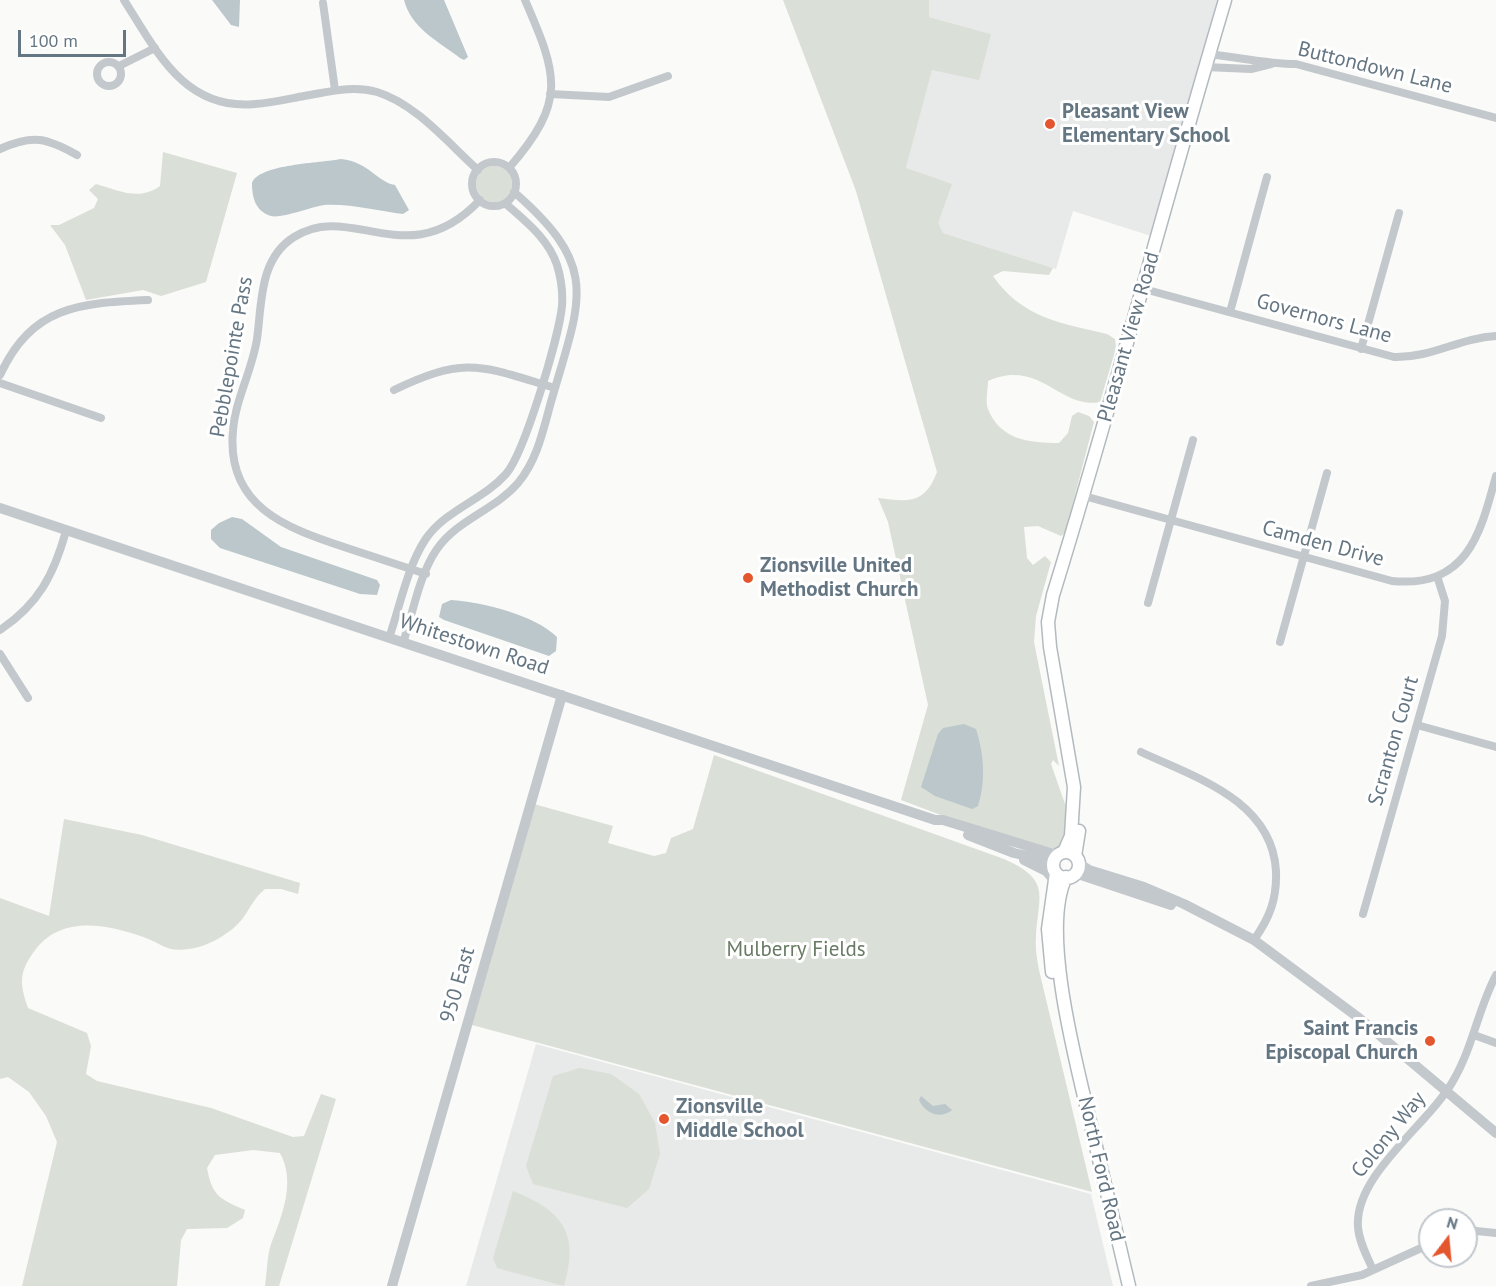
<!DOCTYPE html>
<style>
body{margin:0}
#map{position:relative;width:1496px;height:1286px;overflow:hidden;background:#fafaf8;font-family:"PT Sans",sans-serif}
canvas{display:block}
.north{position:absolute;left:1418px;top:1208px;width:60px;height:60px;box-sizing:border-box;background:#fff;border:2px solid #c1c8cd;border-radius:50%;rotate:16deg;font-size:16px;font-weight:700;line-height:24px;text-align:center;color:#657683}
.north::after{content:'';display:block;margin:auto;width:21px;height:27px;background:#e4572e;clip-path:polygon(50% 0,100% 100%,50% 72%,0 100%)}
.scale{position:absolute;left:18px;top:30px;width:108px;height:27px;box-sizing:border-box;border:3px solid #657683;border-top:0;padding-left:8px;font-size:18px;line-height:21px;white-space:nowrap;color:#657683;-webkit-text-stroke:4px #fff;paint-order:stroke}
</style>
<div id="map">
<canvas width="1496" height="1286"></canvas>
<div class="north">N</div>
<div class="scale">100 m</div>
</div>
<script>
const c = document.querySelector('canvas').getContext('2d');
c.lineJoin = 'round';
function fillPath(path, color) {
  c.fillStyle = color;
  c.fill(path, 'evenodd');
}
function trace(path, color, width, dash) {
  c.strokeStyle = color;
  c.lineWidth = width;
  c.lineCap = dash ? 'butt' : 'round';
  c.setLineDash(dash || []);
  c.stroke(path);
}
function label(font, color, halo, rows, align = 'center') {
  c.font = font + ' "PT Sans",sans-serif';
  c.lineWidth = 6;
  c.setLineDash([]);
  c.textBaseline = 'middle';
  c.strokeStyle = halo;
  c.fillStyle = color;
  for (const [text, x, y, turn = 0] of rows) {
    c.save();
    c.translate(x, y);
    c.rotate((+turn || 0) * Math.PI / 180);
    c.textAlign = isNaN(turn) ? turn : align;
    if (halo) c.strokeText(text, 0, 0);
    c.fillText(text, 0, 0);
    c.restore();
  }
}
fillPath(new Path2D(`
 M929,0h289l-67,236 -78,-25 -17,58 -113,-36 -37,-65 26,-99 59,-35 -62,-17z
 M536,1044l555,150 22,92h-647z`), '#e8e9e9');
fillPath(new Path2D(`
 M783,0h146v17l62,17 -12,46 -47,-10 -26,98 46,16 -14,39 5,10 110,35 -4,7 -46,-4 -10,5c29,42 68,47 114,58l8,5 1,9 -16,54c-40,8 -60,-44 -112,-21 0,8 -3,21 0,28 12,31 42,34 71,34l9,-10 4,-17 6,-4 11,4 5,6 -29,111 -4,3 -23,-10 -14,1 3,31 6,7 12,-9 6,6 -15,54 -2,26 25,124 -6,-6 -2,4 19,54 -7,30 -6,2 -111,-33 -45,-17 27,-95 -40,-183 -10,-24c31,4 47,6 59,-26l-81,-281z
 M163,152l74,21 -31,109 -45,14 -18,-6 -57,10 -21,-55 -15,-20h9l35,-17 4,-9 -9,-9 7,-6c24,7 43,17 64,2z
 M476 184a18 18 0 1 1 36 0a18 18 0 1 1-36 0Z
 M714,755l290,104c47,21 35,35 32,77 -1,12 1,23 3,34l53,222 -620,-167 62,-221 79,22 -5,17 46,13 12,-3 5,-15 22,-9z
 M64,819l78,16 158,48 -2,11 -17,-5h-16c-11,9 -14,18 -22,29 -11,15 -36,29 -54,31 -23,3 -25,-4 -43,-11 -36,-13 -83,-24 -110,11 -17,22 -17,33 -8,59l59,25 4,13 -5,28 11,7 114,27 82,29 11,-1 17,-42 15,5 -57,187h-14c2,-13 2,-30 6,-42 11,-28 25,-62 9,-91l-27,-3 -38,5 -8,13c5,28 13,31 38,42l-2,8 -16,10 -40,1 -6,11 -4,46h-155l35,-144 -11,-26 -17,-24 -21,-15 -8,2v-181l49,18z
 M580,1068l31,6 28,20 16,29 5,31 -11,35 -22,19 -94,-24 -7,-18 27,-90z
 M513,1191c49,20 67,41 51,95l-67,-18 -4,-10z`), '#dadfd7');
fillPath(new Path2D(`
 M212,0h28l-1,27 -8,-2z
 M404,0h40l24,57 -4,3 -4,-2c-22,-17 -49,-30 -56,-58z
 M341,159c28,3 36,23 54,26l14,25 -6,4c-22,-3 -57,-11 -79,-9 -13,2 -44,14 -53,11 -16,-5 -19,-19 -19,-33 7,-19 69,-20 89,-24z
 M232,517l10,2 39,28 96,33 3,5 -3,10 -17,-1 -140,-46 -9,-9v-9l8,-7z
 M451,600c31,2 84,15 106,37l-1,14 -7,5 -105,-36 -5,-3 3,-13z
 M964,724l12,5c8,25 10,52 2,77l-6,3 -37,-13 -14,-9 17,-53 5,-6z
 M921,1096l12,10 12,-2 7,6c-12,10 -27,3 -33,-10z`), '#bbc7cb');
const secondary = new Path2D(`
 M1064,852l7,-16 3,-49 -24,-140 -2,-25 5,-27c61,-197 113,-397 172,-595
 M1053 865a13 13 0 1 1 26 0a13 13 0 1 1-26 0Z
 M1075,856l4,-25
 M1066,877c-27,55 13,196 27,257 12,51 24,101 36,152
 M1052,972l-4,-43 8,-56`);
trace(secondary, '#b3babf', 15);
trace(new Path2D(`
 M124,0c32,50 60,111 131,104 16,-1 33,-5 49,-8 25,-4 48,-11 73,-4 39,12 71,51 101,78
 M323,3l12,87
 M1208,54c30,3 59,10 88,10l200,54
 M97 74a12 12 0 1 1 24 0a12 12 0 1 1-24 0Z
 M119,66l36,-18
 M1205,67l46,2 20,-5
 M550,94l59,3 59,-21
 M0,149c33,-15 47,-11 77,6
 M472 184a22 22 0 1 1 44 0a22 22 0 1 1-44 0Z
 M509,168c58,-67 49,-92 16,-168
 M1144,289l250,68c38,1 65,-19 102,-21
 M1230,312l37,-135
 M1361,349l38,-136
 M0,375c32,-69 79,-72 148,-75
 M0,383l101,35
 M394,390c73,-35 87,-24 161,-2
 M1084,496l308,85c75,7 88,-46 104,-105
 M426,574c-27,-9 -55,-18 -82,-27 -58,-19 -118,-41 -111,-116 2,-31 19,-60 24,-92 5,-36 2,-80 37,-102 58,-37 114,39 186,-37
 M1148,603l45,-163
 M0,630c39,-26 54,-56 66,-99
 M389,638c11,-32 18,-70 36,-98 20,-30 58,-40 81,-66 19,-22 53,-138 56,-168 1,-14 -1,-28 -5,-41 -9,-27 -32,-44 -52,-62
 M1280,642l47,-169
 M403,643c10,-30 16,-68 34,-94 21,-30 58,-39 81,-66 21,-25 26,-58 35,-88 29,-99 46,-129 -39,-203
 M0,654l28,44
 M1417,725l79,22
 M1141,752c53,25 131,48 135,119 1,28 -6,46 -22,69
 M1363,914l79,-278 3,-35 -8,-25
 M1474,1035l22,8
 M1466,1230l30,3
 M1373,1270c-6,-14 -14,-28 -15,-43 -4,-52 70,-102 95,-146 20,-34 25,-72 43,-106
 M1311,1286l51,-11 68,-31`), '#c3c8cc', 8);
trace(new Path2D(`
 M0,508l935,312h8l114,35
 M968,835l46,18 26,6 13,7
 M1024,860l22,11 9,10
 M1078,863l11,7 55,17 40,17 70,36 105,78 137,115
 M1075,873l96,32
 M392,1286l170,-591`), '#c3c8cc', 10);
trace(secondary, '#fff', 12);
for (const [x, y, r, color] of [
 [1050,124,6,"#e4572e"],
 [748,578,6,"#e4572e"],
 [1430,1041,6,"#e4572e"],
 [664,1119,6,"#e4572e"]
]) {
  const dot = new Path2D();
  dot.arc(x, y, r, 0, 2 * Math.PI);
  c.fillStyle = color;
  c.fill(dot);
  trace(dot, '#fff', 2);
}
label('21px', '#657683', '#fff', [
 ["Buttondown Lane",1375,68,14],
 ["Governors Lane",1324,319,15],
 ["Pleasant View Road",1129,337,-74],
 ["Pebblepointe Pass",232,357,-80],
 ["Camden Drive",1323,544,15],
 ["Whitestown Road",474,645,18],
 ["Scranton Court",1394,741,-74],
 ["950 East",458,985,-74],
 ["Colony Way",1389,1135,-51],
 ["North Ford Road",1101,1169,77]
]);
label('bold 21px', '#657683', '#fff', [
 ["Pleasant View",1062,112],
 ["Elementary School",1062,136],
 ["Zionsville United",760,566],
 ["Methodist Church",760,590],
 ["Saint Francis",1418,1029,"right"],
 ["Episcopal Church",1418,1053,"right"],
 ["Zionsville",676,1107],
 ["Middle School",676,1131]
], 'left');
label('21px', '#687a64', '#fff', [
 ["Mulberry Fields",796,950]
]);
</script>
